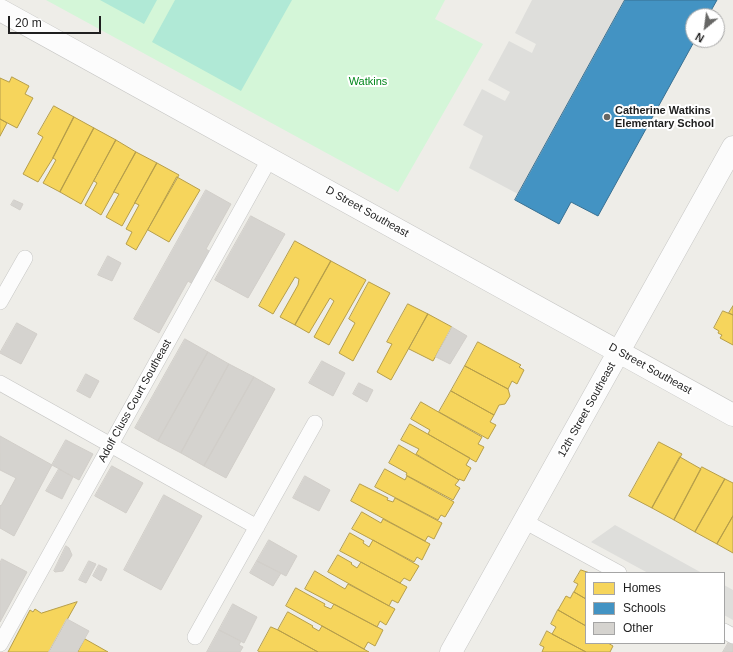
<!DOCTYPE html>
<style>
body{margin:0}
#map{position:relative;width:733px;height:652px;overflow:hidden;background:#eeede8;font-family:Arial,sans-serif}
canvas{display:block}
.legend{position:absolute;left:585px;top:572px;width:140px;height:72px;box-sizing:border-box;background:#fff;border:1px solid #a5a5a5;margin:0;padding:5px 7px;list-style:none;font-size:12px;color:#1f1f1f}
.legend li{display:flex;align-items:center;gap:8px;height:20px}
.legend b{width:20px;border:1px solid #a5a5a5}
.north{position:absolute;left:685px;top:8px;width:40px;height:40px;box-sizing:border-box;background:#fff;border:1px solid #a5a5a5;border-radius:50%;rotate:209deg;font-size:11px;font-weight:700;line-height:16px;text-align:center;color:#1f1f1f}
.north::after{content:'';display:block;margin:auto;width:14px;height:18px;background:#676765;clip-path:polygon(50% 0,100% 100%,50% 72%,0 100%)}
.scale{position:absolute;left:8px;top:16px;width:93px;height:18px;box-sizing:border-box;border:2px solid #1f1f1f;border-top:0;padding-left:5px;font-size:12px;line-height:14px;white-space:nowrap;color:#1f1f1f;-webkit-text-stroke:3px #fff;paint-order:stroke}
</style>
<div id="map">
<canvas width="733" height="652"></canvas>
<ul class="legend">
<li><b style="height:11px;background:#f6d55c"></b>Homes</li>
<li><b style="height:11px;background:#4393c3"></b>Schools</li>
<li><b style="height:11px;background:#d5d3cf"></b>Other</li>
</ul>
<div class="north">N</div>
<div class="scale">20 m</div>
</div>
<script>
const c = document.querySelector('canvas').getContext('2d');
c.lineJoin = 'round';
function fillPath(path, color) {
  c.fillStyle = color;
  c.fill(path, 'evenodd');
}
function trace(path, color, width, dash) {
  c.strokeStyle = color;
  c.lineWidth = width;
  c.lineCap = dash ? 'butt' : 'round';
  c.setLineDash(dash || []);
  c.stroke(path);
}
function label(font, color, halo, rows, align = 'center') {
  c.font = font + ' Arial,sans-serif';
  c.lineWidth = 4;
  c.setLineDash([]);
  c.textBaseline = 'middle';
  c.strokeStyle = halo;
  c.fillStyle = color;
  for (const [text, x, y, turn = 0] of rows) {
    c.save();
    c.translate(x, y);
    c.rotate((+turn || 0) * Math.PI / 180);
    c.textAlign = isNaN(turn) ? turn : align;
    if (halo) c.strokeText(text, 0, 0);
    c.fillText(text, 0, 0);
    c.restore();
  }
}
fillPath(new Path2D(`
 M46,0h399l-10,19 48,25 -85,148z`), '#d4f6d8');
fillPath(new Path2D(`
 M100,0h57l-13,24z
 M175,0h117l-51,91 -89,-49z`), '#b0e9d6');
fillPath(new Path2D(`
 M532,0h93l-107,194 -49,-26 14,-32 -20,-11 19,-36 23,12 5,-9 -22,-12 21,-39 23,12 4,-9 -21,-11z
 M615,525l87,48h-54l-57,-31z
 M724,585l9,5v30l-9,-5z`), '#dededb');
const homes = new Path2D(`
 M12,77l17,9 -4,8 8,4 -16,30 -17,-9v-41l9,4z
 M54,106l20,11 -21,41 -15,24 -15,-8 20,-37 -5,-3z
 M74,117l20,11 -34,64 -17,-9 13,-23 -3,-2z
 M0,119l7,4 -7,13z
 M94,128l22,12 -35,64 -21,-12z
 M116,140l20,12 -35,63 -16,-10 12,-22 -3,-2z
 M136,152l21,11 -35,63 -16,-9 13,-23 -5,-2z
 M157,163l22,12 -43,75 -10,-6 6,-12 -6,-3 13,-24 -4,-2z
 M177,177l23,13 -31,52 -21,-12z
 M295,241l36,20 -36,64 -15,-8 18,-32 1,-6 -4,-2 -22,37 -14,-8z
 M331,261l35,19 -37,65 -15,-8 20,-36 -4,-3 -21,35 -14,-8z
 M369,282l21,11 -37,68 -14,-8 16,-30 -6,-4z
 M408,304l20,10 -37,66 -14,-8 15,-28 -5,-2z
 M733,306v9l-4,-2z
 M723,311l10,4v30l-13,-7 2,-3 -4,-2 1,-2 -5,-3z
 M428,314l24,13 -19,34 -24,-12z
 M478,342l43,23 -2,2 5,3 -7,14 -5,-3 -4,8 -43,-23z
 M465,366l43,23 2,7 -5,8 -6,1 -5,10 -43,-24z
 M451,391l43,24 -4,7 6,3 -8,14 -49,-27z
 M421,402l61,35 -4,7 6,3 -8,15 -48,-28 2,-4 -19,-11z
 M410,424l60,34 -4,7 5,3 -7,13 -5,-2v1l-43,-26 3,-5 -18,-9z
 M659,442l23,12 -30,54 -23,-12z
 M399,445l60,35 -4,5 5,3 -7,12 -47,-25 1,-2 -18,-10z
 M680,457l21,12 -27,51 -22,-12z
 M702,467l23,12 -30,53 -21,-12z
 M385,469l20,11 2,-4 47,26 -9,15 -4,-2 -3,5 -63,-33z
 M725,479l8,4v33l-16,28 -22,-12z
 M360,484l28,14 -1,2 6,2 2,-4 47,25 -8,16 -6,-3 -3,5 -74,-40z
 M362,512l19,11 2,-4 47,25 -8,16 -5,-3 -3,5 -62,-33z
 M733,516v37l-16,-9z
 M350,533l14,8 -1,2 6,4 4,-7 46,26 -9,15 -6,-3 -4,5 -60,-32z
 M338,555l14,8 -1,1 6,4 4,-6 46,25 -9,16 -6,-3 -3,6 -61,-34z
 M581,570l9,3h-4v26l-12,-7 4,-8 -4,-2z
 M315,571l30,18 3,-5 47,25 -9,16 -6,-4 -3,6 -72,-38z
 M296,588l29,16 -1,2 7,3 3,-5 49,26 -8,16 -7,-4 -4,7 -78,-43z
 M574,592l12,7v27l-28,-16 8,-14 4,2z
 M77,602l-28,50h-41l22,-42 3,2 2,-3 6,4z
 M558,610l28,16v17h22l5,3 -3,6h-24l-34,-18 4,-7 -5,-3z
 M288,612l25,14 -1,1 7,4 3,-5 47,26h-51l-40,-22z
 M271,627l7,3 40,22h-58l-2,-1z
 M547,631l5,3 34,18h-44l2,-5 -4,-2z
 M85,639l23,13h-30z`);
fillPath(homes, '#f6d55c');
trace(homes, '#b69e4a', 1);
const schools = new Path2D(`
 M625,0h92l-9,16h-15v24h2l-97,176 -27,-14 -12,22 -44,-24z`);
fillPath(schools, '#4393c3');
trace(schools, '#387092', 1);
const building = new Path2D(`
 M206,190l25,14 -25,45 6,4 -18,32 -6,-4 -29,52 -25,-14z
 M14,200l9,4 -3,6 -9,-5z
 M251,216l34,18 -37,64 -33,-18z
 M108,256l13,7 -9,18 -14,-6z
 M17,323l20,11 -16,30 -21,-11z
 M452,327l15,9 -17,28 -14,-7z
 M185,339l23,13 -50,89 -23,-13z
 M208,352l21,12 -48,89 -23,-12z
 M322,361l23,12 -12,23 -24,-13z
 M229,364l25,13 -50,89 -23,-13z
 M86,374l13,7 -9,17 -13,-7z
 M254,377l21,12 -49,89 -22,-12z
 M359,383l14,7 -6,12 -14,-8z
 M0,436l52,29 -38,71 -14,-8v-23l1,1 15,-28 -16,-8z
 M66,440l27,14 -14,26 -27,-15z
 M112,466l31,17 -17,30 -31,-17z
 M59,469l14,8 -11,22 -16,-8z
 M305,476l25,14 -11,21 -26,-13z
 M164,495l38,21 -41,74 -37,-20z
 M269,540l28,16 -11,20 -29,-15z
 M66,546l3,2 3,7 -9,16 -8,1 -1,-1z
 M2,559l25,13 -27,50v-59z
 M89,561l7,3 -10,19 -7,-3z
 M257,561l24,12 -8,13 -23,-13z
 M99,565l8,4 -6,12 -8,-5z
 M233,604l24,13 -13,26 -25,-13z
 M67,619l22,12 -12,21h-28z
 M219,630l22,11 -2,4 4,2 -3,5h-33z
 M730,640l3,2v10h-10z`);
fillPath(building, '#d5d3cf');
trace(building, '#d1cec9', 1);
const lane = new Path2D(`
 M0,302l25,-44
 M0,383l257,144
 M524,521l95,52
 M724,631l9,5
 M195,637l120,-214
 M0,644l270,-486`);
const street = new Path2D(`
 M0,10l733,405
 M451,652l282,-505`);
trace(lane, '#c6c6c4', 16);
trace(street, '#c6c6c4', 23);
trace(lane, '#fcfcfc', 15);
trace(street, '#fcfcfc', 22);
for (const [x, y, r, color] of [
 [607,117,4,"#676765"]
]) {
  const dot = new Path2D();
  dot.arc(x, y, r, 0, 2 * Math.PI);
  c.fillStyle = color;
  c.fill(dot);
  trace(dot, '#fff', 1.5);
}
label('11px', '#03881c', '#fff', [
 ["Watkins",368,82]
]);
label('bold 11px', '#1f1f1f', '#fff', [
 ["Catherine Watkins",615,111],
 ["Elementary School",615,124]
], 'left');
label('11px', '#1f1f1f', '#fff', [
 ["D Street Southeast",367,212,29],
 ["D Street Southeast",650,369,29],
 ["Adolf Cluss Court Southeast",135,401,-61],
 ["12th Street Southeast",587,410,-61]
]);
</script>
